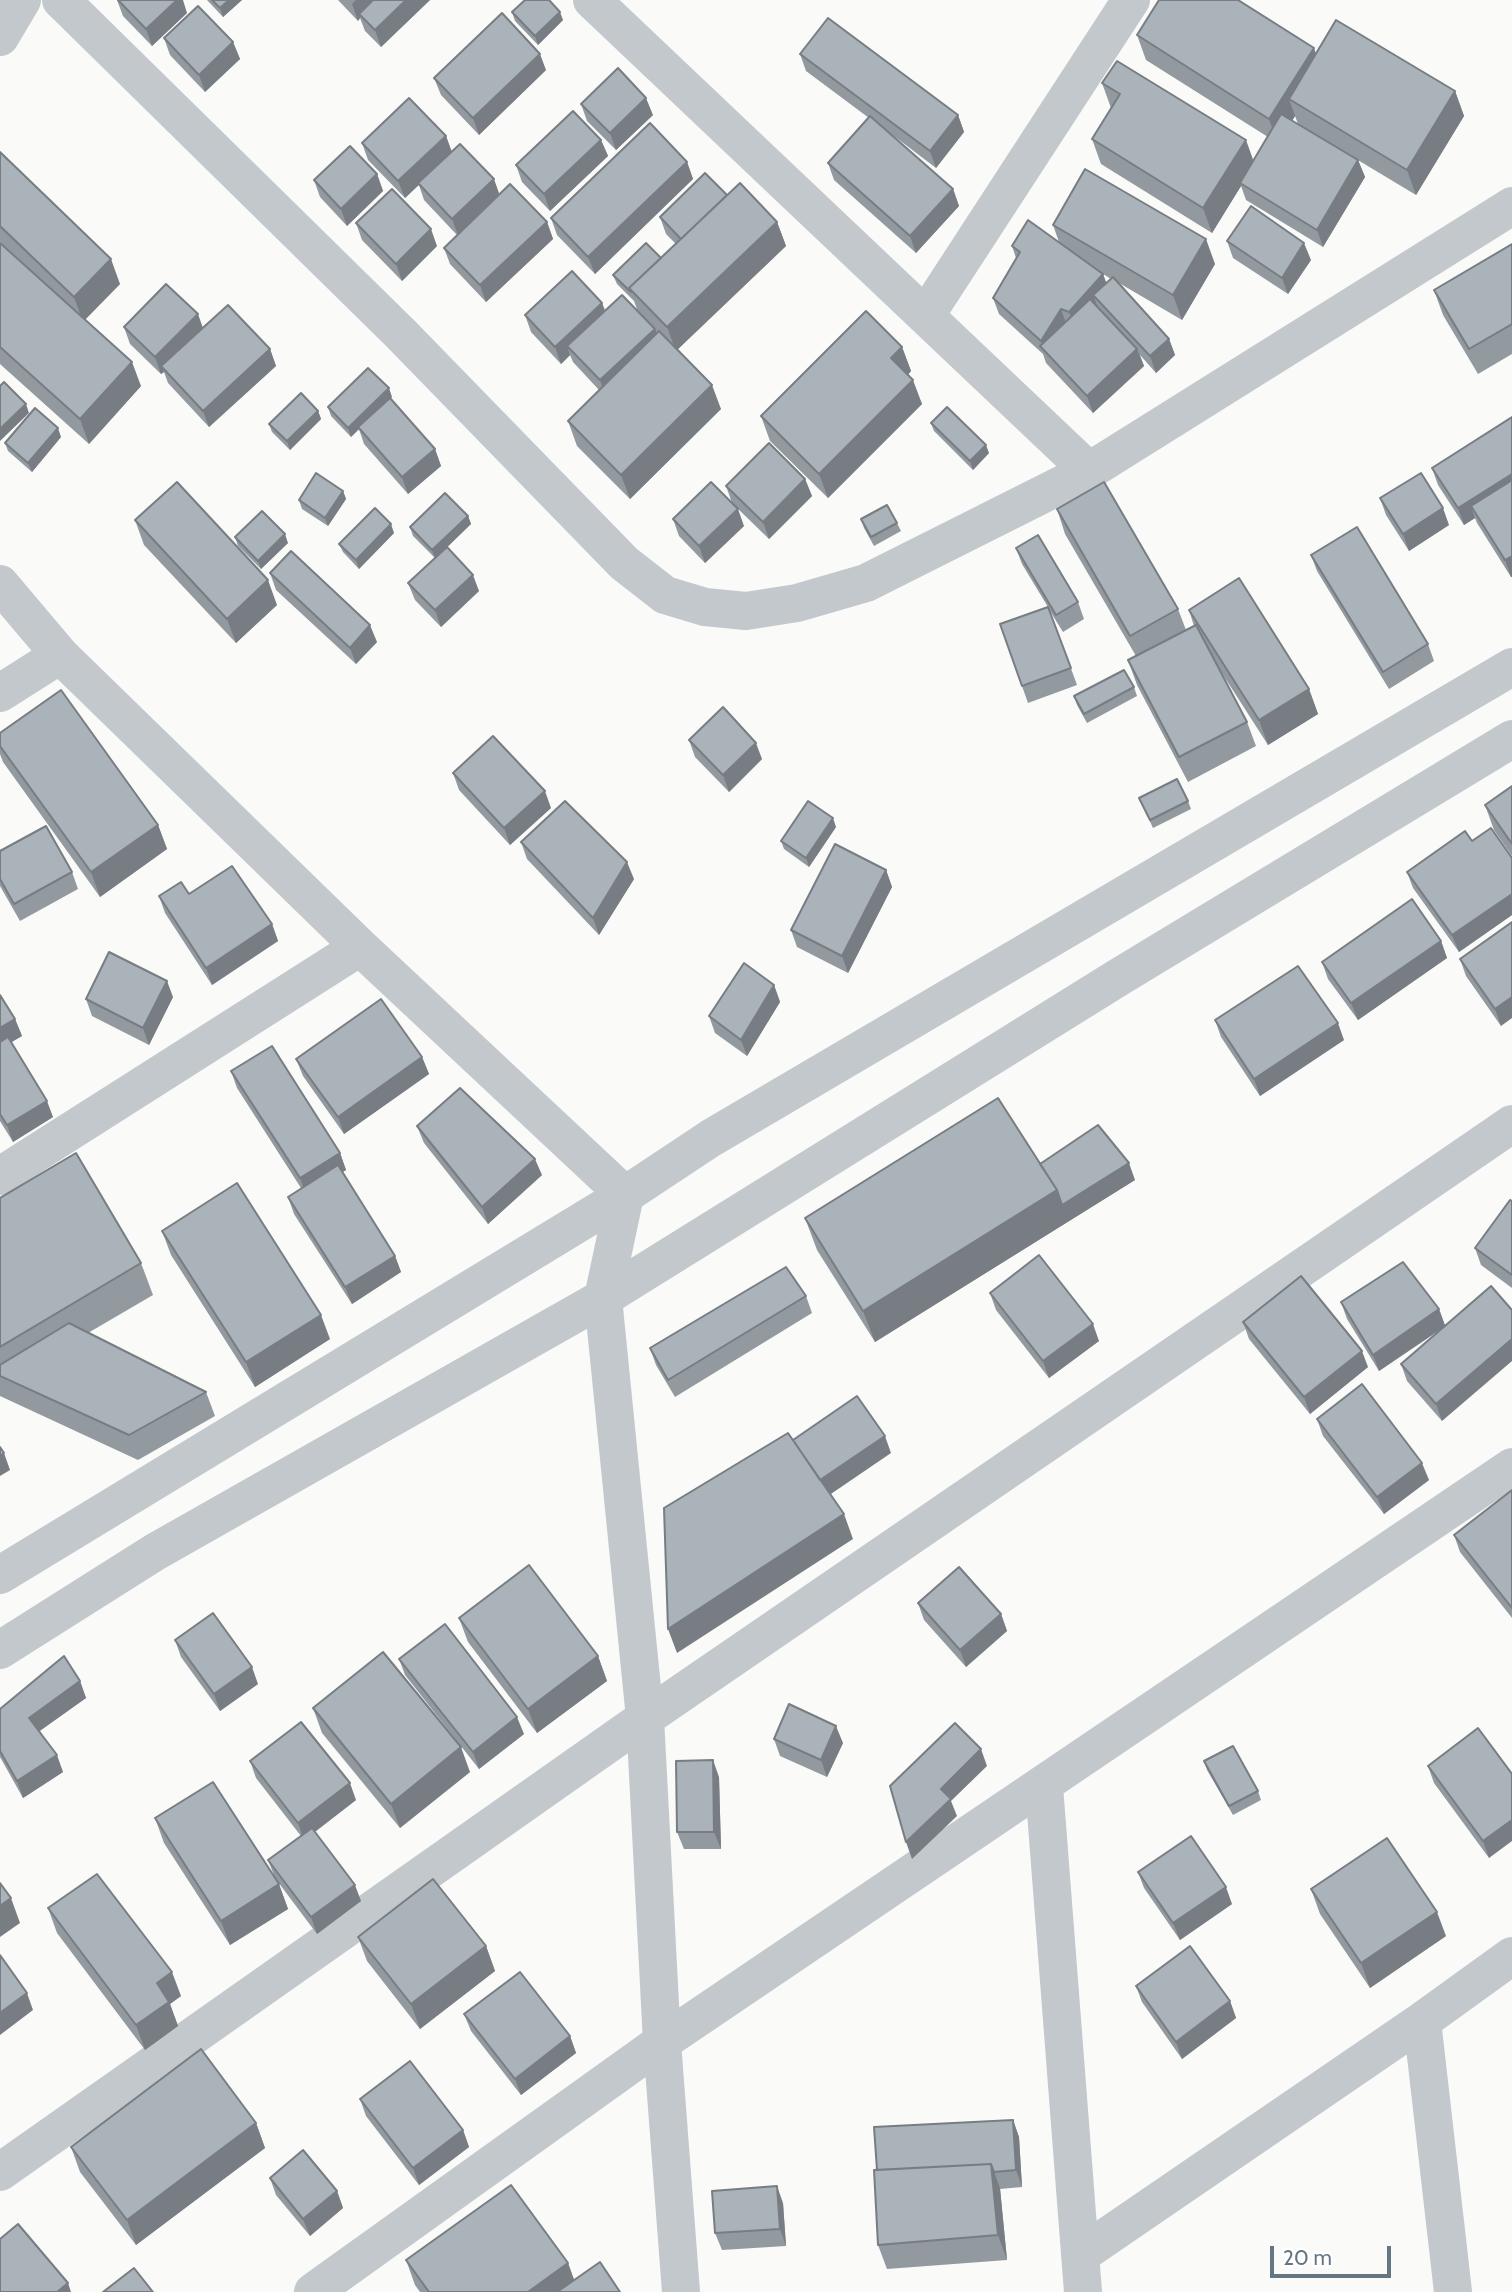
<!DOCTYPE html>
<style>
body{margin:0}
#map{position:relative;width:1512px;height:2292px;overflow:hidden;background:#fafaf8;font-family:Cabin,sans-serif}
canvas{display:block}
.scale{position:absolute;left:1270px;top:2246px;width:121px;height:32px;box-sizing:border-box;border:4px solid #657683;border-top:0;padding-left:9px;font-size:21px;line-height:24px;white-space:nowrap;color:#657683;-webkit-text-stroke:5px #fff;paint-order:stroke}
</style>
<div id="map">
<canvas width="1512" height="2292"></canvas>
<div class="scale">20 m</div>
</div>
<script>
const c = document.querySelector('canvas').getContext('2d');
c.lineJoin = 'round';
function trace(path, color, width, dash) {
  c.strokeStyle = color;
  c.lineWidth = width;
  c.lineCap = dash ? 'butt' : 'round';
  c.setLineDash(dash || []);
  c.stroke(path);
}
function fillPath(path, color) {
  c.fillStyle = color;
  c.fill(path, 'evenodd');
}
trace(new Path2D(`
 M61,0l340,334 223,229 41,32 40,12 41,4 51,-8 69,-20 223,-112 423,-265
 M592,0l497,471
 M0,37l22,-37
 M926,315l205,-315
 M0,584l60,71 300,292 265,248 -22,103 42,420 17,324 19,250
 M0,693l60,-38
 M0,1176l360,-229
 M1044,1786l39,506
 M1422,2021l31,271
 M0,2172l645,-454 867,-594
 M1080,2255l342,-234 90,-65
 M313,2292l349,-250 850,-575`), '#c3c8cc', 38);
trace(new Path2D(`
 M0,1575l625,-380 86,-57 801,-471
 M0,1650l155,-98 448,-254 516,-321 393,-238`), '#c3c8cc', 38);
fillPath(new Path2D(`
 M117,0l70,13 -35,33 -29,-30z
 M207,0h35l-19,17z
 M338,0h92l-49,47 -16,-16 -5,-13 -2,3z
 M512,12l51,8 -25,25 -23,-24z
 M1137,35l179,19 139,37 9,25 -48,79 -118,-71 -3,-8 -3,5 66,39 7,17 -42,70 -77,-47 -5,-14 -29,47 -111,-69 -9,-25 19,-31 -9,-25 151,78 15,-24 -122,-77z
 M164,38l69,4 7,17 -35,33 -35,-37z
 M800,54l158,61 6,17 -28,36 -46,-35 63,56 6,17 -43,47 -82,-73 -6,-17 41,-45 -63,-47z
 M546,70l-67,65 -38,-40 -7,-17z
 M581,104l72,11 -37,35 -29,-29z
 M446,136l6,16 47,42 48,28 6,17 -67,63 -36,-38 -6,-16 13,-13 -33,-35 -5,-15 -14,13 -37,-38 -6,-17z
 M601,140l7,16 -58,55 -28,-29 -6,-17z
 M0,152l120,132 -35,35 56,67 -52,58 -89,-80v-121l18,16 -18,-17z
 M687,162l6,17 -98,95 -38,-39 -6,-17z
 M377,174l6,17 -36,35 -27,-29 -6,-17z
 M727,195l50,27 9,24 -109,104 44,59 -91,90 -53,-53 -9,-25 31,-31 -26,-28 -3,-7 -9,9 -30,-32 -6,-17 77,-12 3,7 33,2 -4,-11 -17,-17 -4,-9 48,-17 15,-14 -10,-10 -6,-17z
 M356,223l81,23 -35,35 -40,-41z
 M1053,225l162,39 -33,56 -63,-37 50,56 6,16 -19,18 -16,-18 4,11 -51,47 -47,-50 -3,-9 -44,-40 -6,-16 23,-40 -4,-12 47,-4zM1103,274l8,5 -5,4z
 M1227,241l84,19 -23,34 -55,-36z
 M1512,244v110l-34,20 -35,-59 -9,-25z
 M124,327l79,1 67,21 6,17 -67,61 -41,-44 -4,-11 -3,2 -31,-30z
 M902,347l9,24 -3,4 14,29 -94,94 -58,-57 -9,-25z
 M392,397l-2,2 45,50 6,17 -33,28 -44,-50 -5,-15 -8,8 -20,-21 -3,-9z
 M318,411l3,8 -31,31 -18,-18 -3,-8z
 M1512,417l-1,160 -34,-54 -2,-5 -11,7 -26,-40 -6,-17z
 M931,423l58,30 -16,17 -39,-39z
 M61,437l-29,35 -24,-21 -3,-8z
 M805,479l7,17 -43,43 -37,-36 -6,-17z
 M343,491l3,8 -18,27 -26,-17 -3,-9z
 M1380,498l69,27 -40,26 -23,-36z
 M1057,509l121,100 8,21 8,-4 -5,-16 120,79 9,25 -50,31 -50,-78 29,55 9,24 -68,36 -51,-97 -9,-25 8,-4 -71,-122z
 M468,516l3,8 -24,23 32,44 -38,36 -26,-27 -7,-17 27,-25 -22,-22 -3,-9z
 M673,519l71,7 -39,37 -26,-27z
 M861,519l36,4 4,8 -27,15 -10,-18z
 M135,520l142,85 -41,38 -92,-98z
 M394,533l-35,36 -16,-17 -4,-8z
 M235,537l53,6 -27,26 -23,-23z
 M1016,548l62,54 6,17 -21,13 -13,-21 27,74 -49,18 -28,-79 48,-17 -26,-43z
 M1311,555l117,89 6,17 -45,28 -72,-118z
 M270,573l107,69 -21,22 -80,-74z
 M1134,687l3,9 -50,27 -10,-18 -3,-9z
 M0,733l158,92 9,24 -67,48 -97,-135 -3,-8z
 M689,740l73,19 -33,33 -34,-35z
 M453,773l98,35 -41,37 -51,-55z
 M1512,786v70l-18,-26 -9,-25z
 M1139,798l49,3 3,8 -38,19z
 M836,827l-27,40 -25,-18 -3,-8z
 M1472,841l40,17v57l-53,37 -46,-64 -6,-16z
 M521,842l113,37 -35,56 -72,-76z
 M0,851l72,21 6,17 -58,32 -20,-35z
 M886,870l6,17 -44,86 -51,-26 -6,-17z
 M189,894l83,30 6,17 -66,44 -47,-72 -6,-17z
 M1512,922l-11,104 -35,-50 -6,-17z
 M1441,941l6,17 -89,62 -30,-41 -6,-17z
 M774,985l6,17 -33,54 -32,-23 -6,-17z
 M0,995l15,24 7,17 -11,6 42,75 -40,25 -13,-21z
 M173,997l-24,48 -57,-29 -6,-17z
 M1215,1020l129,20 -84,56 -39,-59z
 M422,1057l7,17 -85,60 -41,-58 -7,-17z
 M231,1071l109,82 6,17 -4,2 53,84 6,16 -49,32 -58,-90 -6,-17 13,-9 -64,-100z
 M417,1126l125,49 -54,49 -64,-81z
 M1040,1164l95,16 -260,162 -58,-92 -12,-32z
 M0,1198l141,65 12,32 -65,38 118,59 9,24 -77,44 -138,-64z
 M1512,1201v87l-31,-23 -6,-17z
 M162,1231l168,108 -75,48 -84,-132z
 M990,1293l109,48 -50,37 -53,-68z
 M806,1296l6,17 -137,84 -19,-32 -6,-17z
 M1341,1302l98,7 6,16 -3,96 -35,-40 -6,-17 39,-34 -61,41 -32,-52z
 M1243,1322l125,45 -58,47 -61,-75z
 M1317,1419l112,61 -45,34 -61,-78z
 M1512,1490v128l-52,-66 -6,-17z
 M918,1603l83,11 6,17 -41,36 -42,-47z
 M459,1618l139,38 9,25 -70,52 -69,-91z
 M175,1640l83,44 -38,27 -39,-54z
 M399,1659l125,75 -45,35 -74,-94z
 M80,1681l6,17 -46,33 23,41 -40,26 -23,-41v-48z
 M313,1708l157,64 -70,56 -78,-95z
 M1478,1728l11,130 -55,-75 -6,-17z
 M774,1739l69,4 -16,34 -47,-21z
 M250,1761l106,39 -41,32 46,69 -44,33 -39,-52 10,27 -58,36 -66,-102 -9,-25 119,57 -6,-15 33,-24 -45,-58z
 M1204,1761l54,30 3,9 -28,15 -26,-45z
 M719,1777l2,72h-37l-7,-17z
 M1138,1872l94,32 -52,36 -36,-52z
 M1311,1889l135,47 -76,52 -50,-74z
 M48,1908l133,88 -11,8 8,22 -33,24 -88,-117z
 M358,1937l128,9 9,25 -75,58 -53,-68z
 M1136,1986l94,15 6,17 -54,41 -40,-57z
 M464,2014l106,22 6,17 -55,42 -50,-64z
 M360,2099l103,31 6,17 -50,38 -53,-69z
 M1013,2120l6,17 3,50 -22,2 7,71 -120,9 -9,-24 -1,-75z
 M256,2123l9,25 -129,97 -56,-73 -9,-25z
 M270,2178l67,13 6,17 -33,28 -34,-41z
 M783,2203l3,43 -64,4 -7,-17z
 M406,2260l162,3 6,17 46,12h-200l-5,-7z`), '#929a9f');
fillPath(new Path2D(`
 M177,0h6l4,13 -35,33 -6,-17z
 M229,0h13l-19,17 -3,-9z
 M356,0h23l-20,14 1,4 -2,3 -6,-17z
 M406,0h24l-49,47 -6,-17z
 M560,12l3,8 -25,25 -3,-9z
 M233,42l7,17 -35,33 -6,-17z
 M1314,48l9,25 -34,26 6,17 -17,28 -9,-25z
 M540,54l6,16 -67,65 -6,-17z
 M1455,91l9,25 -48,79 -9,-25z
 M646,98l7,17 -37,35 -6,-17z
 M958,115l6,17 -28,36 -6,-17z
 M446,136l6,17 -47,45 -7,-17z
 M601,140l7,16 -58,55 -6,-17z
 M1246,140l9,25 -15,18 1,3 -29,47 -9,-25z
 M1358,160l7,17 -42,70 -6,-17z
 M687,162l6,17 -98,95 -7,-17z
 M377,174l6,17 -36,35 -6,-17z
 M494,179l6,17 -42,39 -6,-16z
 M953,189l6,17 -43,47 -6,-17z
 M547,222l6,17 -67,63 -6,-17z
 M777,222l9,24 -110,105 -9,-24z
 M431,229l6,17 -35,35 -6,-17z
 M1206,239l9,25 -33,56 -9,-25z
 M1304,243l7,17 -23,34 -6,-16z
 M111,259l9,25 -37,38 -9,-25z
 M1103,274l6,16 -16,5 4,10 -22,23 -6,-16z
 M602,303l6,17 -41,26 3,9 -9,9 -6,-17z
 M1061,309l6,17 -22,25 -4,-10z
 M198,314l6,17 -43,35 3,6 -3,2 -6,-17z
 M655,329l6,17 -55,51 -6,-17z
 M1169,339l6,16 -19,18 -6,-17z
 M902,347l9,24 -11,12 -9,-25z
 M270,349l6,17 -67,61 -6,-16z
 M1137,349l7,17 -51,47 -6,-17z
 M132,362l9,24 -52,58 -9,-25z
 M913,380l9,24 -94,94 -9,-24z
 M712,385l9,24 -91,90 -9,-24z
 M389,388l3,9 -33,32 -1,-2 1,2 -8,8 -3,-9z
 M26,404l3,9 -29,28v-12z
 M318,411l3,8 -31,31 -3,-9z
 M58,428l3,9 -29,35 -4,-9z
 M986,445l3,8 -16,17 -3,-9z
 M435,449l6,17 -33,28 -6,-17z
 M1512,474v21l-41,11 4,12 -11,7 -6,-17z
 M805,479l7,17 -43,43 -6,-17z
 M343,491l3,8 -18,27 -3,-8z
 M1443,508l6,17 -40,26 -6,-17z
 M738,509l6,17 -39,37 -6,-17z
 M468,516l3,8 -36,35 -3,-9z
 M391,524l3,9 -35,36 -3,-9z
 M285,534l3,9 -27,26 -3,-8z
 M1512,556v21h-1l-6,-17z
 M473,575l6,16 -38,36 -6,-17z
 M268,580l9,25 -41,38 -9,-24z
 M370,625l7,17 -21,22 -6,-16z
 M1309,689l9,25 -50,31 -9,-25z
 M756,743l6,16 -33,33 -6,-17z
 M545,791l6,17 -41,37 -6,-17z
 M833,818l3,9 -27,40 -3,-9z
 M158,825l9,24 -67,48 -9,-25z
 M627,862l7,17 -35,56 -6,-17z
 M886,870l6,17 -44,86 -6,-17z
 M1512,894v21l-53,37 -7,-17z
 M272,924l6,17 -66,44 -6,-17z
 M1441,941l6,17 -89,62 -7,-17z
 M167,981l6,16 -24,48 -6,-17z
 M774,985l6,17 -33,54 -6,-16z
 M1512,997v21l-11,8 -6,-17z
 M15,1019l7,17 -22,13v-21z
 M1338,1023l6,17 -84,56 -6,-17z
 M422,1057l7,17 -85,60 -6,-17z
 M47,1101l6,16 -40,25 -6,-17z
 M340,1153l6,17 -40,25 -6,-17z
 M535,1159l7,16 -54,49 -6,-17z
 M1129,1163l6,17 -260,162 -12,-31 194,-121z
 M395,1256l6,16 -49,32 -7,-17z
 M1439,1309l6,17 -66,45 -6,-16z
 M321,1315l9,24 -75,48 -9,-25z
 M1093,1324l6,17 -50,37 -6,-17z
 M1512,1339v22l-70,60 -6,-17z
 M1362,1351l6,16 -58,47 -6,-17z
 M885,1436l6,17 -66,45 -6,-17z
 M4,1453l6,17 -10,6v-20z
 M1422,1463l7,17 -45,34 -7,-17z
 M844,1514l9,25 -176,114 -9,-24z
 M1001,1614l6,17 -41,36 -6,-17z
 M598,1656l9,25 -70,52 -9,-24z
 M252,1667l6,17 -38,27 -6,-17z
 M80,1681l6,17 -51,36 -6,-16z
 M517,1717l7,17 -45,35 -6,-17z
 M836,1726l7,17 -16,34 -6,-17z
 M461,1747l9,25 -70,56 -9,-24z
 M981,1749l6,17 -36,35 6,15 -45,43 -6,-17 35,-53z
 M57,1755l6,17 -40,26 -6,-17z
 M713,1760l6,17 2,72 -7,-17z
 M350,1783l6,17 -52,40 -6,-17z
 M1512,1820v21l-23,17 -6,-17z
 M279,1884l9,25 -58,36 -9,-24z
 M355,1885l6,16 -44,33 -6,-17z
 M1226,1887l6,17 -52,36 -7,-17z
 M11,1898l9,25 -20,14v-31z
 M1437,1912l9,24 -76,52 -9,-25z
 M486,1946l9,25 -75,58 -9,-25z
 M172,1972l9,24 -11,8 8,22 -33,24 -9,-25 21,-42z
 M27,1993l6,17 -33,25v-22z
 M1230,2001l6,17 -54,41 -6,-17z
 M570,2036l6,17 -55,42 -6,-16z
 M1013,2120l6,17 3,50 -6,-17z
 M256,2123l9,25 -129,97 -9,-25z
 M463,2130l6,17 -50,38 -6,-17z
 M991,2164l9,24 7,72 -9,-25z
 M777,2186l6,17 3,43 -6,-17z
 M337,2191l6,17 -33,28 -7,-17z
 M568,2263l9,25 -6,4h-43z
 M68,2283l3,9h-14z`), '#777d82');
const building = new Path2D(`
 M118,0h59l-31,29z
 M212,0h17l-9,8z
 M373,0h33l-31,30 -16,-16z
 M525,0h24l11,12 -25,24 -23,-24z
 M1159,0h79l76,48 -45,71 -132,-84z
 M198,6l35,36 -34,33 -35,-37z
 M502,13l38,41 -67,64 -39,-40z
 M828,18l130,97 -28,36 -130,-97z
 M1336,20l119,71 -48,79 -118,-71z
 M1117,61l129,79 -43,68 -111,-69 28,-45 -18,-11z
 M618,68l28,30 -36,35 -29,-29z
 M409,98l37,38 -48,45 -36,-38z
 M573,111l28,29 -57,54 -28,-29z
 M1281,114l77,46 -41,70 -77,-47z
 M870,116l83,73 -43,47 -82,-73z
 M650,123l37,39 -99,95 -37,-39z
 M460,144l34,35 -42,40 -34,-36z
 M350,146l27,28 -36,35 -27,-29z
 M0,152l111,107 -37,38 -74,-71z
 M1085,169l121,70 -33,56 -120,-70z
 M705,173l22,22 -46,44 -21,-22z
 M740,183l37,39 -110,105 -38,-39z
 M510,184l37,38 -67,63 -36,-37z
 M392,189l39,40 -35,35 -40,-41z
 M1251,206l53,37 -22,35 -55,-37z
 M1028,220l75,54 -34,38 -8,-3 -20,32 -48,-43 27,-46 -8,-6z
 M0,243l132,119 -52,57 -80,-72z
 M646,243l15,15 -32,30 2,4 -18,-17z
 M1512,244v80l-43,25 -35,-59z
 M572,271l30,32 -47,44 -30,-32z
 M1113,277l56,62 -19,17 -57,-61z
 M166,284l32,30 -43,43 -31,-30z
 M622,295l33,34 -55,51 -33,-34z
 M1090,299l47,50 -50,47 -47,-50z
 M228,305l42,44 -67,62 -42,-45z
 M866,311l36,36 -11,11 22,22 -94,94 -58,-58z
 M659,331l53,54 -91,90 -53,-54z
 M368,368l21,20 -41,40 -20,-21z
 M4,382l22,22 -26,25v-43z
 M301,393l17,18 -31,30 -18,-17z
 M390,398l45,51 -33,28 -44,-50z
 M947,407l39,38 -16,16 -39,-38z
 M35,408l23,20 -30,35 -23,-20z
 M1512,417v57l-54,34 -26,-40z
 M769,443l36,36 -42,43 -37,-36z
 M316,473l27,18 -18,27 -26,-18z
 M1421,473l22,35 -40,26 -23,-36z
 M1512,480v76l-7,4 -34,-54z
 M177,482l91,98 -41,39 -92,-99z
 M711,482l27,27 -39,37 -26,-27z
 M1104,482l74,127 -48,27 -73,-127z
 M445,493l23,23 -36,34 -22,-23z
 M887,505l10,18 -26,14 -10,-18z
 M375,508l16,16 -35,36 -17,-16z
 M262,511l23,23 -27,27 -23,-24z
 M1357,527l71,117 -45,28 -72,-117z
 M1038,535l40,67 -22,13 -40,-67z
 M447,547l26,28 -38,35 -27,-27z
 M291,551l79,74 -20,23 -80,-75z
 M1239,578l70,111 -50,31 -70,-110z
 M1048,607l23,61 -49,18 -22,-62z
 M1196,625l51,97 -68,35 -51,-97z
 M1124,670l10,17 -50,27 -10,-18z
 M61,690l97,135 -67,47 -91,-126v-13z
 M723,707l33,36 -33,32 -34,-35z
 M493,736l52,55 -41,37 -51,-55z
 M1177,779l11,22 -38,19 -11,-22z
 M1512,786v58l-27,-39z
 M565,801l62,61 -34,56 -72,-76z
 M808,801l25,17 -27,40 -25,-17z
 M46,826l26,46 -58,32 -14,-25v-28z
 M1491,828l21,30v36l-60,41 -45,-63 58,-41 7,10z
 M835,844l51,26 -44,86 -51,-26z
 M232,866l40,58 -66,44 -47,-72 22,-14 8,12z
 M1412,899l29,42 -90,62 -29,-41z
 M1512,922v75l-17,12 -35,-50z
 M109,952l58,29 -24,47 -57,-29z
 M744,963l30,22 -33,55 -32,-24z
 M1298,966l40,57 -84,56 -39,-59z
 M0,995l15,24 -15,9z
 M381,999l41,58 -84,60 -42,-58z
 M8,1037l39,64 -40,24 -7,-11v-72z
 M272,1046l68,107 -40,25 -69,-107z
 M460,1088l75,71 -53,48 -65,-81z
 M998,1098l59,92 -194,121 -58,-93z
 M1098,1125l31,38 -67,42 -5,-15 -17,-26z
 M76,1153l65,110 -141,84v-149z
 M338,1165l57,91 -50,31 -57,-90z
 M237,1183l84,132 -75,47 -84,-131z
 M1510,1200l2,1v74l-37,-27z
 M1039,1255l54,69 -50,37 -53,-68z
 M1403,1262l36,47 -66,46 -32,-53z
 M786,1267l20,29 -138,84 -18,-32z
 M1301,1276l61,75 -58,46 -61,-75z
 M1491,1286l21,24v29l-76,65 -35,-40z
 M69,1323l137,69 -77,43 -129,-59v-11z
 M1362,1384l60,79 -45,34 -60,-78z
 M857,1396l28,40 -65,44 -27,-40z
 M788,1433l56,81 -176,115 -4,-121z
 M0,1447l4,6 -4,3z
 M1512,1490v118l-58,-73z
 M529,1565l69,91 -70,53 -69,-91z
 M959,1567l42,47 -41,36 -42,-47z
 M213,1613l39,54 -38,27 -39,-54z
 M445,1624l72,93 -44,35 -74,-93z
 M383,1652l78,95 -70,57 -78,-96z
 M64,1656l16,25 -51,37 28,37 -40,26 -17,-30v-42z
 M789,1704l47,22 -15,34 -47,-21z
 M301,1722l49,61 -52,40 -48,-62z
 M955,1723l26,26 -40,40 10,10 -45,43 -16,-56z
 M1478,1728l34,46v46l-29,21 -55,-75z
 M1233,1746l25,45 -29,15 -25,-45z
 M713,1760l1,72h-37l-1,-71z
 M213,1782l66,102 -58,37 -66,-103z
 M312,1828l43,57 -44,32 -43,-57z
 M1191,1836l35,51 -53,36 -35,-51z
 M1387,1838l50,74 -76,51 -50,-74z
 M97,1874l75,98 -15,11 12,19 -33,23 -88,-117z
 M433,1879l53,67 -75,58 -53,-67z
 M0,1883l11,15 -11,8z
 M1190,1946l40,55 -54,41 -40,-56z
 M0,1955l27,38 -27,20z
 M520,1972l50,64 -55,43 -51,-65z
 M201,2049l55,74 -129,97 -56,-73z
 M410,2061l53,69 -50,38 -53,-69z
 M1013,2120l3,50 -22,2 -3,-8 -114,6 -3,-43z
 M303,2150l34,41 -34,28 -33,-41z
 M991,2164l7,71 -120,10 -4,-75z
 M511,2185l57,78 -40,29h-99l-23,-32z
 M777,2186l3,43 -65,4 -3,-42z
 M18,2224l50,59 -11,9h-57v-53z
 M600,2262l20,30h-63z
 M134,2268l19,24h-50z`);
fillPath(building, '#aab3b9');
trace(building, '#777d82', 2);
</script>
